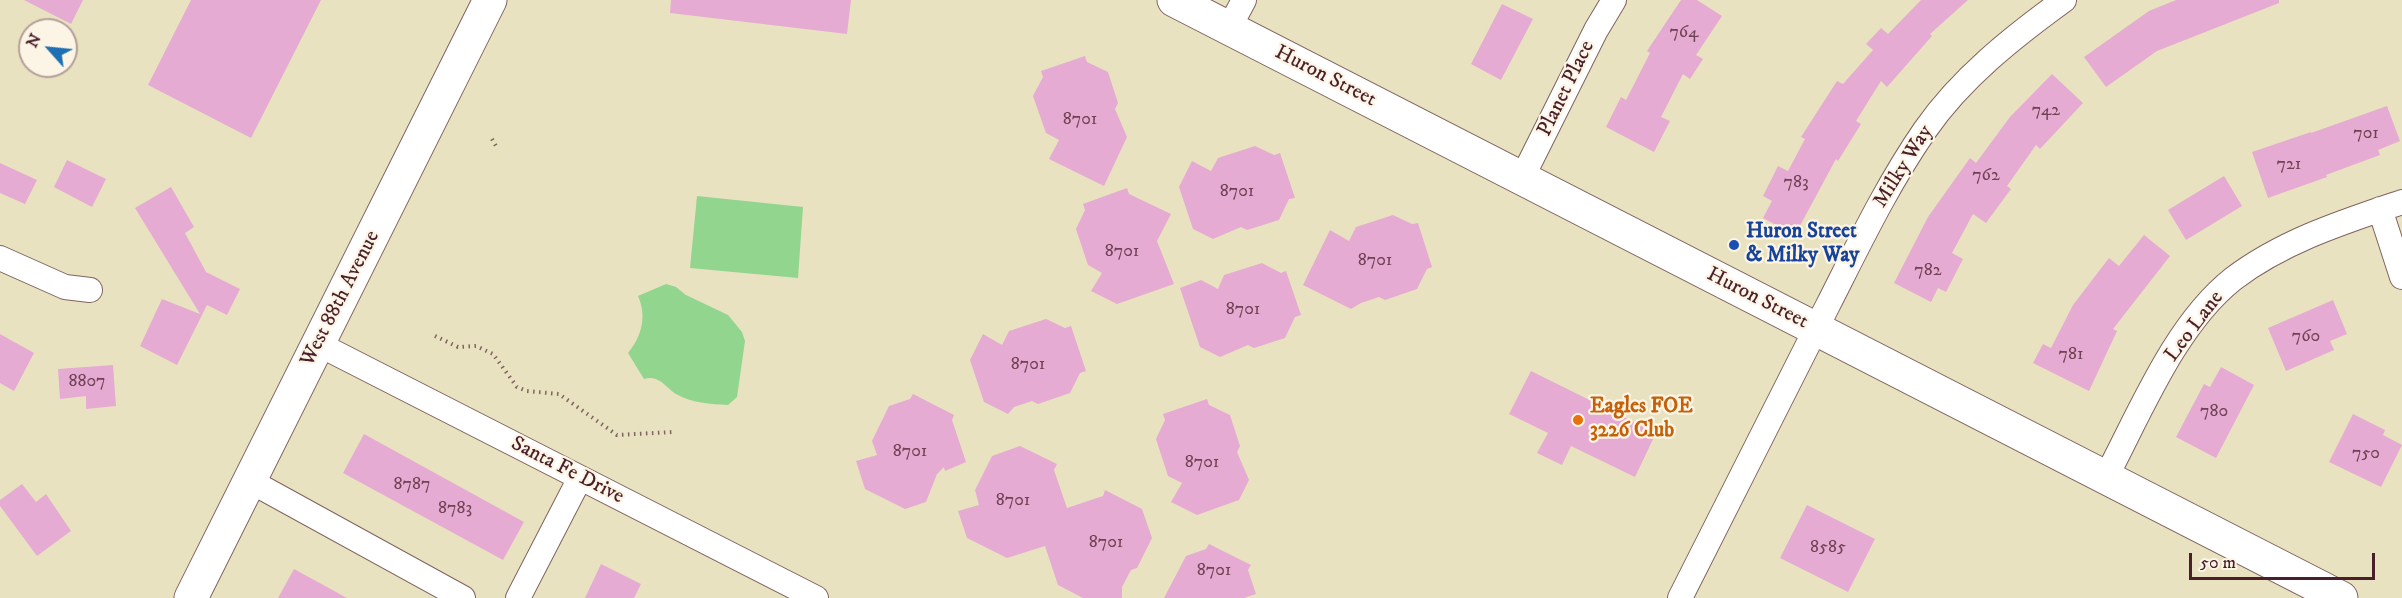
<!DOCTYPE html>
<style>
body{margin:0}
#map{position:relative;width:2402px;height:598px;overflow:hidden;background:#e8e2c0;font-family:"IM FELL DW Pica",serif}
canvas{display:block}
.north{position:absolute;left:18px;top:18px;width:60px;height:60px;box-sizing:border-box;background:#fcf5e5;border:2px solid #b59f9b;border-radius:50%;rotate:297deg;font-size:16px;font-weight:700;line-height:24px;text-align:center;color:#4a1f2b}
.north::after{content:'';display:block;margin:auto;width:21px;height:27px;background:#1f6fb2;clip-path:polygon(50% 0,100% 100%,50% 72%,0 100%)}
.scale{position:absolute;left:2189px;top:553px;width:186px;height:27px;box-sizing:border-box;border:3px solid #4a1f2b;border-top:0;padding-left:8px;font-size:18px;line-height:21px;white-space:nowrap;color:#4a1f2b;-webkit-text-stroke:4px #fcf5e5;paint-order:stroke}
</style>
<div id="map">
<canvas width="2402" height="598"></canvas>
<div class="north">N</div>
<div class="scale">50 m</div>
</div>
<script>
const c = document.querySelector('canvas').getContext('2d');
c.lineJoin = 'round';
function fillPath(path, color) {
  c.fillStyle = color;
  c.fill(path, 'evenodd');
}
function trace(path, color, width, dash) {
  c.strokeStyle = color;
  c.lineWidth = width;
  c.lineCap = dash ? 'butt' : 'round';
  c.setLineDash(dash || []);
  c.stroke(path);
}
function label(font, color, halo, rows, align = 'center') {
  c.font = font + ' "IM FELL DW Pica",serif';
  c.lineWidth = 4.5;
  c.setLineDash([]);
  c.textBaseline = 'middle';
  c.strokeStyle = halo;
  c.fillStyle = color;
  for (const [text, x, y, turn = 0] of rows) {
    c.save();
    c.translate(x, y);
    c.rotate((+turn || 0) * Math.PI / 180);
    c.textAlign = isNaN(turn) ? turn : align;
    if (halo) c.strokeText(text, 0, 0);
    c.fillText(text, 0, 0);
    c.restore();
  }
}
fillPath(new Path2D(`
 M697,196l106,11 -5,71 -108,-10z
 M666,284l10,3 10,8 42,20 14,17 3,9 -8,56 -9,8c-18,-1 -36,-2 -52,-11 -11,-7 -17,-20 -32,-15l-16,-26c14,-17 19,-37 10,-57z`), '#92d58e');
fillPath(new Path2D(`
 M24,0h59l-12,24z
 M191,0h130l-70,138 -103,-53z
 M671,0h180l-4,34 -177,-21z
 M1681,0h16l25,16 -26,39 7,4 -13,20 -7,-5 -22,43 9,4 -16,31 -48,-25 15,-30 5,3 24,-47 -3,-2z
 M1921,0h47l-38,34 2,2 -45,51 -6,-6 -25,40 5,3 -23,37 -2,-2 -41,76 -32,-17 9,-17 -9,-5 15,-30 10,5 17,-32 -4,-2 36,-56 6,3 30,-34 -7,-6 15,-16 7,6z
 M2176,0h103v3l-122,48 -51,36 -22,-30 65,-46z
 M1502,4l31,15 -32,61 -30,-16z
 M1085,56l2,6 21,10 10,31 -3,6 12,28 -23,49 -55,-27 10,-19 -13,-7 -13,-37 10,-19 -2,-6z
 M2052,74l31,29 -43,46 -4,-4 -29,41 4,3 -25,34 -13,-9 -21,39 11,6 -17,33 -8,-4 -7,14 -37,-19 34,-66 42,-59 6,5 34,-46z
 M2387,106l13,35 -22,9 2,5 -54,20 1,2 -59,21 -16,-46 59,-20v1z
 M1255,146l19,9 6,-2 15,45 -6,1 -10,21 -32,10 -6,-3 -28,12 -20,-10 -14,-42 13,-26 19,10 7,-13z
 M67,160l39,19 -14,28 -38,-20z
 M0,163l37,17 -12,24 -25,-11z
 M2224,176l18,30 -56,34 -18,-30z
 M171,187l23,40 -9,6 21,39 34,17 -13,26 -20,-10 -30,60 -37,-19 22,-47 38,15 -65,-106z
 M1127,188l2,6 42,20 -14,27 17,43 -57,20 -26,-13 11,-18 -14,-8 -12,-36 9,-19 -2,-6z
 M1393,215l19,9 6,-1 14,44 -5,2 -10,20 -32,11 -6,-3 -18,6 -10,6 -48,-24 27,-55 19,11 7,-14z
 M2144,235l26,21 -57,73 4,2 -28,60 -56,-28 10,-19 8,4 22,-43 36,-47 10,8z
 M1262,263l19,10 5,-2 15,44 -6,2 -10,21 -31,10 -6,-3 -28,12 -20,-10 -20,-59 21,-8 17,9 6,-14z
 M2333,300l14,34 -17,7 4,9 -48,21 -18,-43z
 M1046,319l19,9 6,-2 15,45 -6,2 -10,20 -32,11 -6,-3 -18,6 -6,7 -24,-12 -14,-42 13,-26 19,11 7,-14z
 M0,334l34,19 -20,38 -14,-8z
 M113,365l3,41 -30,3v-13l-26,3 -2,-30z
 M2221,367l33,18 -38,73 -40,-21 28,-53 6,3z
 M1531,371l125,62 -21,44 -64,-31 -9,19 -25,-12 11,-20 -39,-19z
 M913,394l41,21 -2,5 14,42 -21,9 -1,-4 -7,7 -11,28 -21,7 -40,-20 -9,-28 21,-6 -5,-14 17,-35 21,-7z
 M1207,399l2,6 21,10 10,31 -3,6 12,28 -10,20 -42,15 -26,-13 11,-19 -14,-7 -12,-37 9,-19 -2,-6z
 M2353,414l32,16 -2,5 19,10 -21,42 -52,-25z
 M364,434l160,88 -21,38 -160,-87z
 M1020,446l37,18 -3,6 13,38 36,-12 2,-6 37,19 10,29 -15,30 -6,2 -9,17v11h-39l-25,-13 -13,-39 -38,12 -40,-20 -9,-27 21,-6 -4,-15 17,-34z
 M22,484l14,18 10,-8 25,37 -34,25 -37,-50v-6z
 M1807,505l68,34 -27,53 -68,-34z
 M1209,544l42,21 -3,5 8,24 -12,4h-80l22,-42 20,-7z
 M601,564l40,20 -7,14h-49z
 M294,569l53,29h-69z`), '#e6abd2');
const street = new Path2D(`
 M1229,28l15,-28
 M1522,178l74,-148 18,-30
 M2380,209l22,68
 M0,258l65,29 25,3
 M318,344l498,254
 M2106,477c34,-64 69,-152 127,-198 50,-38 110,-57 169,-77
 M250,481l213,117
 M518,598l62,-120
 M1680,598c50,-97 98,-196 148,-293 30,-59 59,-120 97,-175 36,-52 88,-93 139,-130`);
const secondary = new Path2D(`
 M1174,0l1167,598
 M191,598l299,-598`);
trace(street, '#81635f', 26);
trace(secondary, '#81635f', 35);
trace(new Path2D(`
 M492,139l4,7
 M435,336l23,11 18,-1 17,8 24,33 10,4 32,3 58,41 56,-3`), '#81635f', 4, [1.5, 4.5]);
trace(street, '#fff', 24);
trace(secondary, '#fff', 33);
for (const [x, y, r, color] of [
 [1734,245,6,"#1a4fb4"],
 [1578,420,6,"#e8710a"]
]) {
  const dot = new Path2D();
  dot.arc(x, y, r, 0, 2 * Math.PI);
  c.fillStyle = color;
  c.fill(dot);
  trace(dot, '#fcf5e5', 2);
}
label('18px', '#714255', null, [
 ["764",1684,33],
 ["742",2046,111],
 ["8701",1080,120],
 ["701",2366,134],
 ["721",2289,165],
 ["762",1986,176],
 ["783",1796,183],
 ["8701",1237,192],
 ["8701",1122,252],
 ["8701",1375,261],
 ["782",1928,271],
 ["8701",1243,310],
 ["760",2306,337],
 ["781",2071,355],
 ["8701",1028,365],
 ["8807",87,382],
 ["780",2214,412],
 ["8701",910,452],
 ["750",2366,454],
 ["8701",1202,463],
 ["8787",412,485],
 ["8701",1013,501],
 ["8783",455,509],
 ["8701",1106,543],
 ["8585",1828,548],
 ["8701",1214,571]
]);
label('21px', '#4a1f2b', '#fcf5e5', [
 ["Huron Street",1325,77,27],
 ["Planet Place",1567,89,-64],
 ["Milky Way",1904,167,-58],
 ["West 88th Avenue",341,299,-63],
 ["Huron Street",1757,299,27],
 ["Leo Lane",2195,327,-53],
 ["Santa Fe Drive",567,471,27]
]);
label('bold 21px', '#164399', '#fcf5e5', [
 ["Huron Street",1746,233],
 ["& Milky Way",1746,257]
], 'left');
label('bold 21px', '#c56008', '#fcf5e5', [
 ["Eagles FOE",1590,408],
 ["3226 Club",1590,432]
], 'left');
</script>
